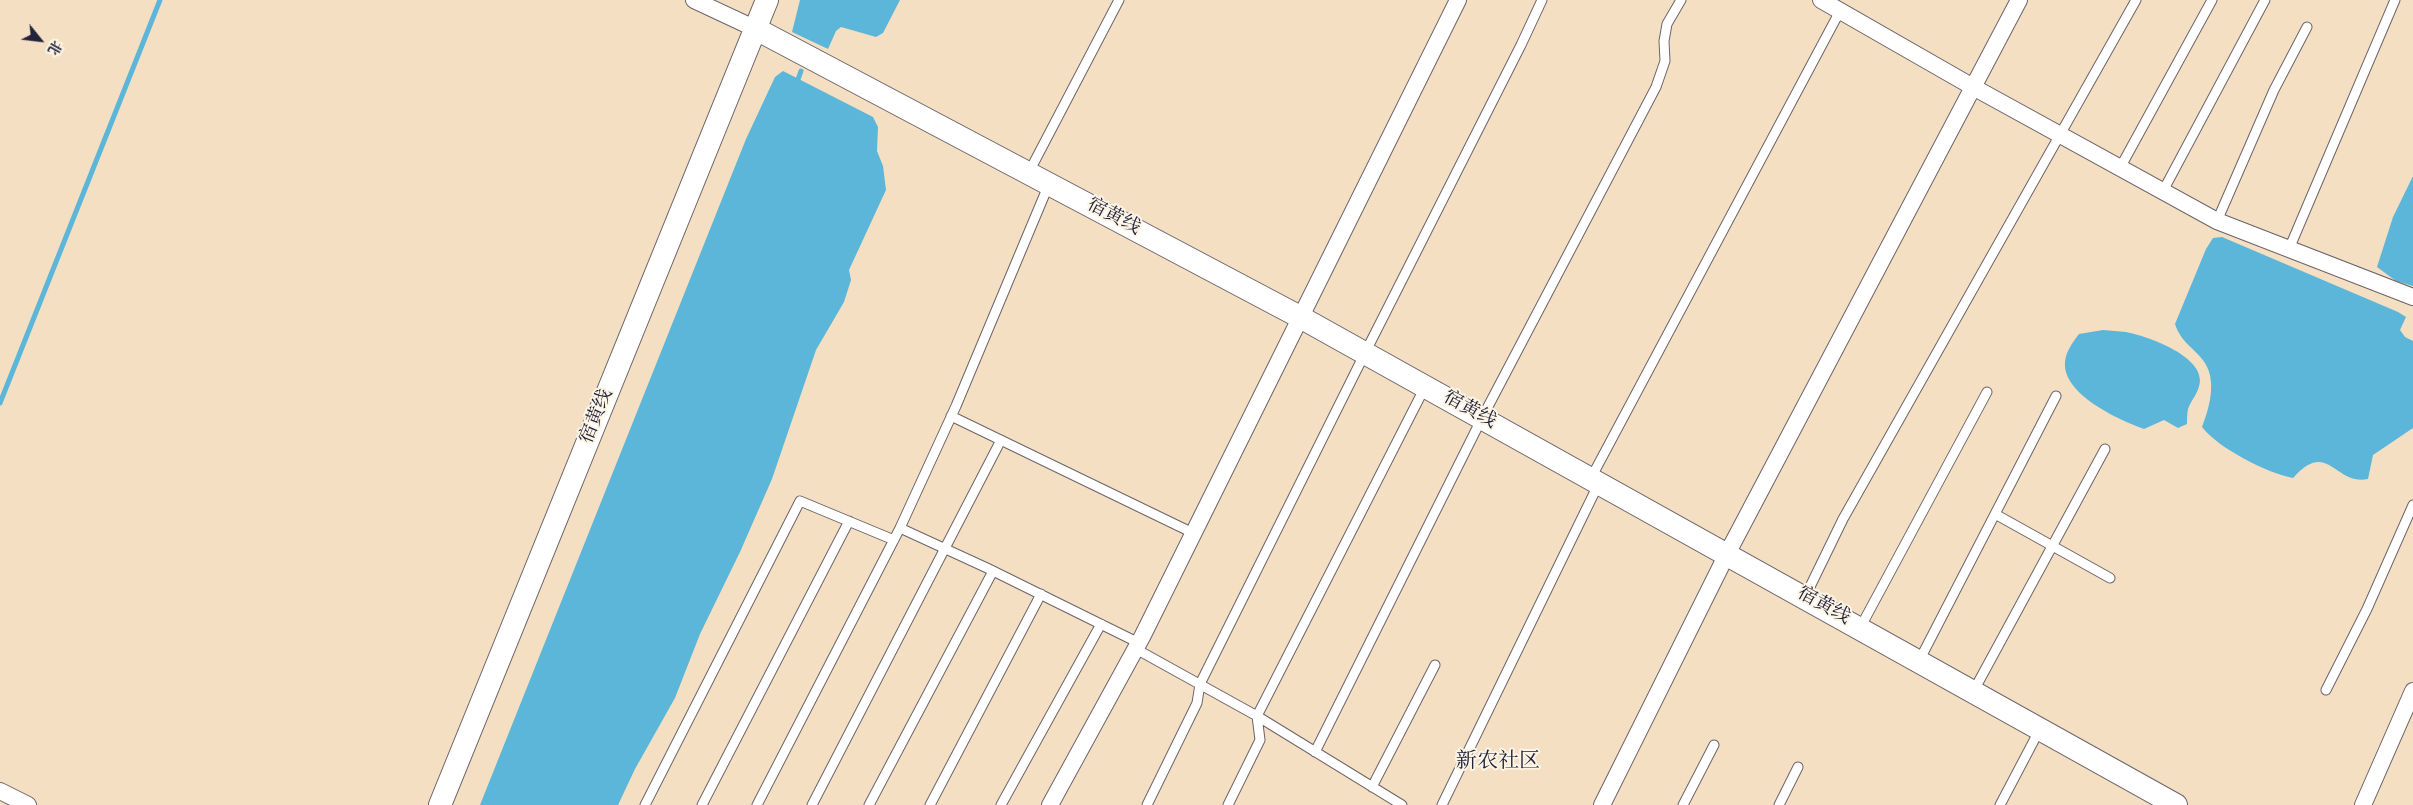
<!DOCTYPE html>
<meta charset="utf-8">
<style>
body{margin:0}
#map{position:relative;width:2413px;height:805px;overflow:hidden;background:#f4dfc2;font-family:"Sorts Mill Goudy","Noto Serif SC",serif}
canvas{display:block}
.north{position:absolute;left:15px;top:15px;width:50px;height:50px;-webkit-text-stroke:4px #fcf5e5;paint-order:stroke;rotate:119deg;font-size:14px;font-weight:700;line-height:20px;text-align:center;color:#22223b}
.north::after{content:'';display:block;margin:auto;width:18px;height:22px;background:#22223b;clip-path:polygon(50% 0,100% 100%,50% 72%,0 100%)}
</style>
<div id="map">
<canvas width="2413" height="805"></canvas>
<div class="north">北</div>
</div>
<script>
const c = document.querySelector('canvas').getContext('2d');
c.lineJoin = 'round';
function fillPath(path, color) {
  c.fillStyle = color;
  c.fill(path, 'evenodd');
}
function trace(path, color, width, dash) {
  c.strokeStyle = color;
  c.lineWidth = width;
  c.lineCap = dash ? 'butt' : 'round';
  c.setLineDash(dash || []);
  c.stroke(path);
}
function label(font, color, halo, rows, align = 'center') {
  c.font = font + ' "Sorts Mill Goudy","Noto Serif SC",serif';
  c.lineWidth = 4;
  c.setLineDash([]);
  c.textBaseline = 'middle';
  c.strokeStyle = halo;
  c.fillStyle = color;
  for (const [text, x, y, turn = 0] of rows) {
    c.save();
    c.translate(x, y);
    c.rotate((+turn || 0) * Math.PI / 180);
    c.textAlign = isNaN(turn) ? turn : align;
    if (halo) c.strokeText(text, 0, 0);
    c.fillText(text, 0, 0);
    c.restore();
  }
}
fillPath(new Path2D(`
 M800,0h100l-17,33 -7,4 -35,-10 -5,4 -8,18 -36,-17z
 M783,71l90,46 5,10 -1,24 6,15 3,24 -37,80 2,10 -7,22 -28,48 -44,129 -32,73 -40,82 -25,64 -40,71 -17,36h-138l266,-666 29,-62z
 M2413,176v110l-17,-5 -19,-14 16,-50z
 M2222,237l176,75 8,5 -6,13 5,7 8,4v87l-40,27 -5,24c-33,7 -40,-41 -75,-1 -26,-5 -75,-30 -91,-51 7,-18 15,-45 3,-64 -10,-15 -24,-20 -30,-39l31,-75 7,-11z
 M2103,330c8,1 16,1 23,2 21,4 75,23 74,49 -1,12 -9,19 -12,28 -1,5 -1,11 -1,15l-9,4 -14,-8 -20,9c-25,-9 -82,-35 -79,-67 1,-11 8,-20 14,-28z`), '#5bb6d9');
trace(new Path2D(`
 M796,85l5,-14
 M0,403l160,-403`), '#5bb6d9', 5);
const service = new Path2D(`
 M2120,168l92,-168
 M1029,172l90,-172
 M2163,191l102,-191
 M2217,221l57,-131 33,-63
 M2289,249l106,-249
 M951,416l242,117
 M1591,478l249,-467
 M1995,514l115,64
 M900,528l87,40 152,75
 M1805,597l38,-78 293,-519
 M1860,628l127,-236
 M1136,649l121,67 145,89
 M1919,661l137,-265
 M2326,690l41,-81 46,-104
 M1973,692l132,-243
 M1315,752l167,-334 174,-331 9,-26 -1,-20 3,-17 14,-24
 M1372,787l63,-122
 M645,805l155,-304 94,39
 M702,805l147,-284
 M757,805l143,-277 56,-122 93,-222
 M812,805l189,-365
 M869,805l124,-234
 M930,805l111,-211
 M1001,805l100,-181
 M1147,805l50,-102 3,-19 165,-331 156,-308 21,-45
 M1228,805l32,-65 -3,-24 168,-329
 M1442,805l157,-322
 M1683,805l31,-60
 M1779,805l19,-38
 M2000,805l40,-76`);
const minor = new Path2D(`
 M694,0l62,29
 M1821,0l152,87 244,134 196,76
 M0,791l28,14
 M1050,805l92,-168 316,-637
 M1602,805l125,-251 292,-554
 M2363,805l50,-114`);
const secondary = new Path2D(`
 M756,29l544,288 876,488
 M440,805l327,-805`);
trace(service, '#6c646a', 11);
trace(minor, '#6c646a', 18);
trace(secondary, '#6c646a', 24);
trace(service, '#fff', 9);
trace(minor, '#fff', 16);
trace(secondary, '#fff', 22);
label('19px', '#22223b', '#fcf5e5', [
 ["宿黄线",1113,218,28],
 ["宿黄线",1469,411,29],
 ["宿黄线",598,417,-68],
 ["宿黄线",1823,607,29]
]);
label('21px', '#22223b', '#fcf5e5', [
 ["新农社区",1498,763]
]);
</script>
